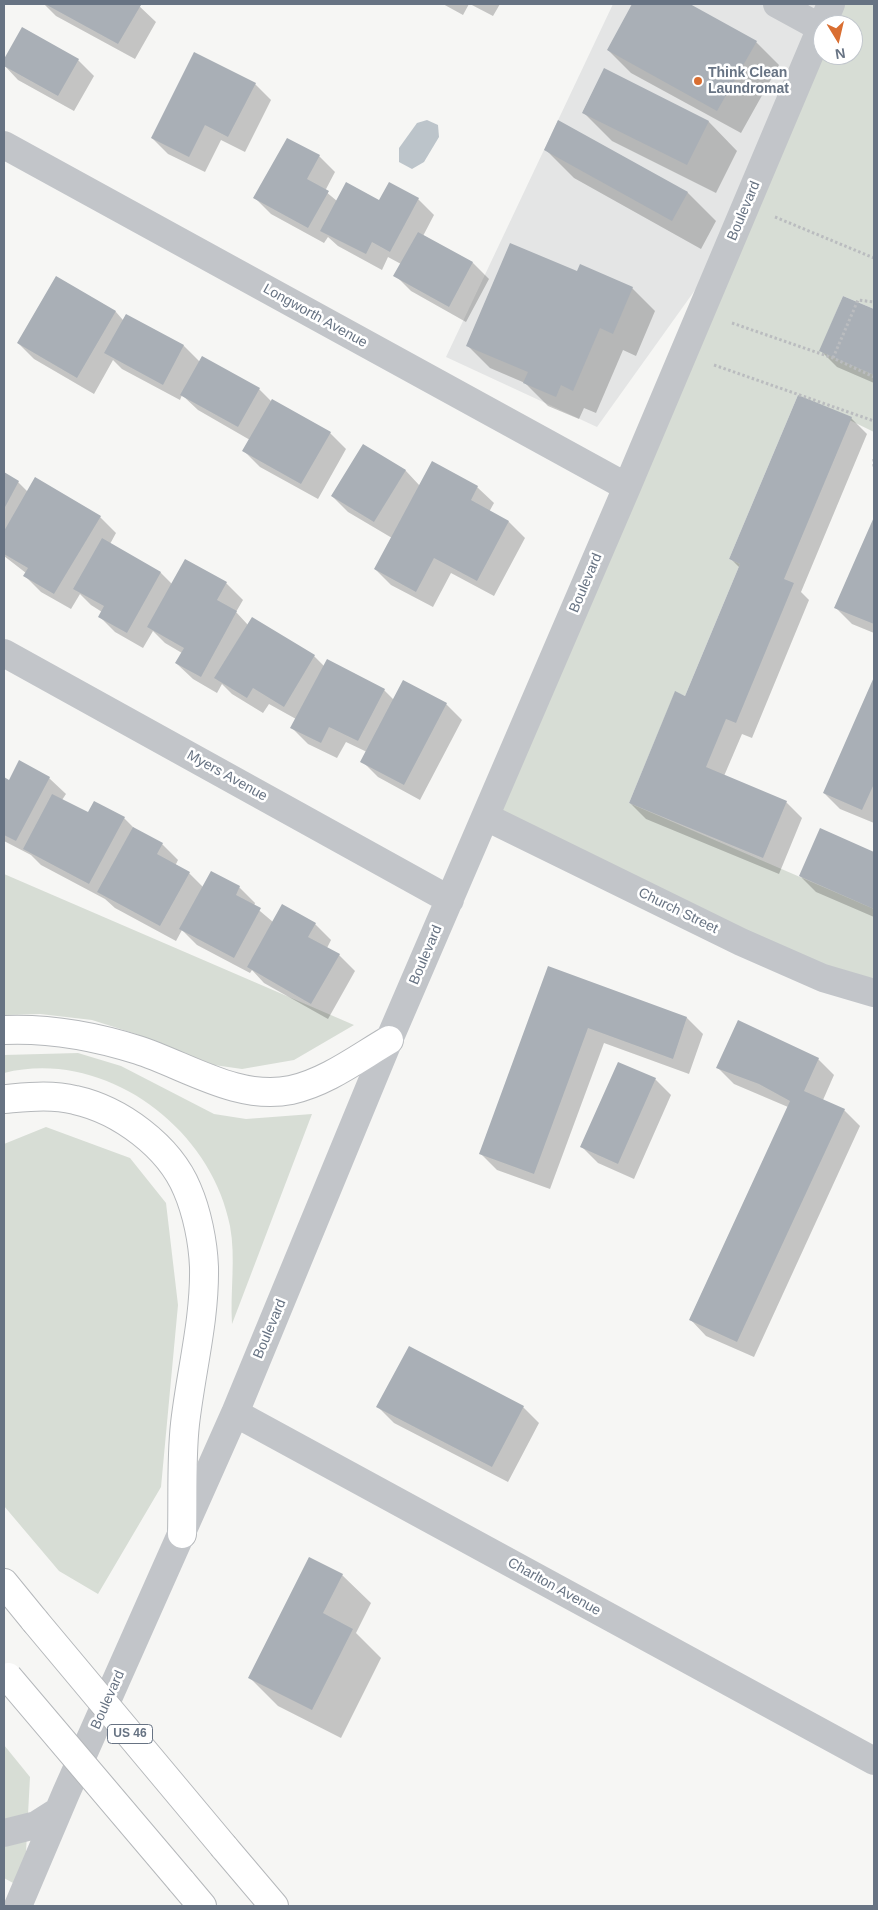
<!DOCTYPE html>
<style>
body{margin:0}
#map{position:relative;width:878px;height:1910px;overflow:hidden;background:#f6f6f4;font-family:Helvetica,sans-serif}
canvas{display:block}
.frame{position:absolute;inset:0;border:5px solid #677383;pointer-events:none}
.north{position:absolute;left:813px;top:15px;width:50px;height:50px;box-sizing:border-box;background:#fff;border:1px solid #c2c7cd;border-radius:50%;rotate:171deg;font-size:14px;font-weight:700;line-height:20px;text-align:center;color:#677383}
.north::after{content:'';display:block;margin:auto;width:18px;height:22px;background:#d96e31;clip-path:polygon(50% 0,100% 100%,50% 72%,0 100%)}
</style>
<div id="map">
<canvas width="878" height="1910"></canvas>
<div class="frame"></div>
<div class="north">N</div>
</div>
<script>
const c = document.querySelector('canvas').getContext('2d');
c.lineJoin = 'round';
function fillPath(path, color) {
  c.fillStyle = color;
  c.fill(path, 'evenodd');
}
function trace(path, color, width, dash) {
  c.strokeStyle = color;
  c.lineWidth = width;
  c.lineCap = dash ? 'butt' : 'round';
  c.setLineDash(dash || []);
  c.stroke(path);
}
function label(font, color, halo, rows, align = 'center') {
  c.font = font + ' Helvetica,sans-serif';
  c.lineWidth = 5;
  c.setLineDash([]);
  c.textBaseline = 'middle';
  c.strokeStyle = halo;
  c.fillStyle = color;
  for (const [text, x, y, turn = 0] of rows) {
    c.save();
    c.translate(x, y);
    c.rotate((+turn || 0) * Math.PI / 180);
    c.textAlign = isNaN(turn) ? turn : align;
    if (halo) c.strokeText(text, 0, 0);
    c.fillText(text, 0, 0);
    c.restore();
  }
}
fillPath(new Path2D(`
 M613,4h261v36l-277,387 -151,-70zM823,25h30v30h-30z`), '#e4e5e5');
fillPath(new Path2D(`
 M839,4h35v305l-31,-13 -23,55 54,24v57l-76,-37 -69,164 11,5 -55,132 -10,-4 -46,111 245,106v84l-388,-176 337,-762h30v-30h-23z
 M4,874l350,151 -60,35 -52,9 -28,-4 -78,-31 -44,-14 -52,-6 -36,1z
 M78,1053l43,13 93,48 32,5 66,-5 -80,210c-2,-33 4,-66 -2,-98 -19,-99 -126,-178 -226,-153v-18z
 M46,1127l84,31 36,45 12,102 -17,182 -63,107 -39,-23 -55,-65v-362z
 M4,1745l26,32 -6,112 -20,-11z`), '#d7ddd5');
fillPath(new Path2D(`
 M427,120l11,5 1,12 -15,25 -12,7 -13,-7v-14l18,-25z`), '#bcc4ca');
fillPath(new Path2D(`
 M44,4h93l19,18 -21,37 -79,-43z
 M443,4h26l-6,11z
 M470,4h30l-7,12z
 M634,4h53l69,38 23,23 -38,68 -110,-60 -23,-23z
 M23,28l55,32 16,16 -20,35 -56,-31 -14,-15v-4z
 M604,70l105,52 28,29 -21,42 -104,-52 -29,-29z
 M255,84l16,16 -26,52 -24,-12 -16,32 -37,-18 -16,-16z
 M545,149l143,44 28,28 -15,28 -127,-71z
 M319,156l16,16 -10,19 12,10 81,-2 16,16 -11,21 50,27 16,16 -23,43 -55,-31 -16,-16 6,-11 -13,-7 -6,13 -44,-24 -10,-9 -4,6 -53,-29 -16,-16z
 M578,273l54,15 23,23 -19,45 -13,-6 -27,63 -12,-5 -5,11 -31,-13 -23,-23 -35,-15 -23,-23z
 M56,278l60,34 7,8 3,-5 58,31 16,16 59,27 13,13 58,31 16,16 -28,50 -58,-32 -16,-16 6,-11 -52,-30 -16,-15 -2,5 -58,-31 -9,-9 -19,34 -60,-35 -16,-16z
 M844,297l30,14v72l-37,-16 -16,-16z
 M851,418l16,16 -66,158 8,8 -57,138 -10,-4 -18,42 62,26 16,16 -23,56 -133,-55 -16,-16 56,-105 54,-130 -9,-9z
 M364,446l42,25 14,15 13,-23 44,24 17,16 -5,9 20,10 16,16 -31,58 -43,-23 -18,34 -42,-22 -16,-16 17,-31 -44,-26 -16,-16z
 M4,474l14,8 10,10 72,25 16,16 -6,11 51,29 12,12 13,-24 40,22 17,17 -7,12 12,13 66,31 10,10 60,24 10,10 52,4 16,16 -42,80 -42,-23 -16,-16 5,-9 -21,-10 -9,16 -29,-14 -16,-16 4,-9 -27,-15 -6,9 -31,-19 -10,-10 -5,9 -24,-14 -17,-16 6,-10 -17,-10 -12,-12 -10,17 -28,-16 -16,-16 3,-4 -11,-7 -11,-11 -9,15 -30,-17 -16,-16 1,-3 -22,-17z
 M874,520v113l-22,-9 -16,-16z
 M874,680v143l-34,-14 -16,-16z
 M4,778l6,4 39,-4 17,16 -4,6 26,14 36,4 12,12 26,14 16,16 -3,6 14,7 14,14h36l16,16 -1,3 19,16 42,2 16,16 -4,8 12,7 16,16 -27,48 -64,-36 -12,-13 -2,3 -53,-28 -15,-15 -6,11 -61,-33 -10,-9 -64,-34 -10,-10 -27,-14z
 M821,830l53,23v64l-58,-25 -16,-16z
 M549,968l138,50 16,16 -14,40 -85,-31 -54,146 -53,-19 -16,-16z
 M818,1059l16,16 -11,25 21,10 16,16 -106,231 -48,-21 -16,-17 98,-212 -54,-23 -16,-16z
 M655,1079l16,16 -37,84 -36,-16 -16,-16z
 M378,1407h145l16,16 -31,59 -114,-59z
 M342,1575l29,28 -15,30 25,25 -40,80 -63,-32 -28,-28z`), '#0003');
fillPath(new Path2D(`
 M45,4h94l2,1 -23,39z
 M632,4h58l67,37 -40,70 -110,-61z
 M22,27l57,32 -21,37 -54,-30v-7z
 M194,52l62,31 -28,54 -23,-12 -16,32 -38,-19z
 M604,68l105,53 -22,44 -105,-52z
 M558,120l130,72 -16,29 -128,-71z
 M287,138l33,17 -13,24 22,12 -21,37 -55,-30z
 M346,182l33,18 10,-18 30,16 -29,54 -18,-10 -6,12 -46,-23z
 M418,232l55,30 -24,45 -56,-31z
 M510,243l67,28 3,-7 53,23 -20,47 -13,-6 -27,63 -12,-6 -5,12 -33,-14 5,-11 -62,-26z
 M56,276l60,35 -39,67 -60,-35z
 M843,296l31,13v66l-55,-24z
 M126,314l58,31 -21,40 -59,-32z
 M202,356l58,32 -22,39 -58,-32z
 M798,395l54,22 -68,162 10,4 -58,140 -10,-4 -20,48 81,34 -24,57 -134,-55 46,-112 10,5 55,-132 -11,-5z
 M272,399l59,33 -30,52 -59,-33z
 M363,444l43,26 -32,52 -43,-26z
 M432,461l46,25 -7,14 38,21 -32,60 -43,-23 -18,34 -42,-23z
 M4,472l15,9 -15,28z
 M35,477l66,39 -47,78 -31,-18 5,-8 -24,-14v-23z
 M874,517v107l-40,-16z
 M102,538l59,34 -34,61 -29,-16 6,-11 -31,-17z
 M185,559l42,23 -10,18 20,11 -36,66 -26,-14 9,-15 -37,-21z
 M252,617l63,38 -31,52 -31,-19 -6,10 -33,-20z
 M327,659l58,30 -27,52 -29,-14 -8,16 -31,-15z
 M874,677v107l-12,26 -39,-17z
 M403,680l44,23 -43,82 -44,-23z
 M19,760l31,17 -34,64 -12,-6v-58l5,3z
 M52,794l36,18 6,-11 31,16 -36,67 -66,-35z
 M133,827l30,16 -6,11 33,18 -30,54 -63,-34z
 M820,828l54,24v57l-75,-33z
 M211,871l29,15 -4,9 25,13 -27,50 -55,-29z
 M282,904l34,19 -8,14 32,17 -29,50 -64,-37z
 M548,966l139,51 -14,42 -85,-31 -54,146 -55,-20z
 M738,1020l81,38 -15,33 41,18 -108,233 -48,-22 101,-219 -31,-17 -43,-16z
 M618,1062l38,16 -38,86 -38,-17z
 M409,1346l115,60 -32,61 -116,-60z
 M309,1557l34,17 -20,39 30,16 -41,81 -64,-32z`), '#a9afb6');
const highway = new Path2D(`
 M4,1030c47,-2 90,6 134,20 49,16 100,51 153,40 36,-8 67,-32 98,-50
 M4,1099c24,-2 47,-5 71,1 45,10 94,46 112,89 10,23 16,53 17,78 1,53 -13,104 -19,157 -4,36 -2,74 -3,110
 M4,1583l31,38
 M224,1847l50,59
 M181,1881l21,25`);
trace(highway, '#b5b8bb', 30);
trace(new Path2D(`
 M775,217l99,41
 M732,323l101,35 41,19
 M833,358l25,-58 16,2
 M714,365l160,56
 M874,459v10`), '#babcbf', 3, [2.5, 2.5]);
trace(new Path2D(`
 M777,4l44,24
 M4,145l623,342
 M4,653l446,247
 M486,817l255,125 82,36 51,15
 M235,1413l639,348
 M4,1833l32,-8 22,-14
 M18,1906l48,-113 169,-380 154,-373 238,-553 204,-483`), '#c2c5c9', 28);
trace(highway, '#fff', 28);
const highwayBridge = new Path2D(`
 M35,1621l189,226
 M8,1677l173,204`);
trace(highwayBridge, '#b5b8bb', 30, []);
trace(highwayBridge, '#fff', 28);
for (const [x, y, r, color] of [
 [698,81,5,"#d96e31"]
]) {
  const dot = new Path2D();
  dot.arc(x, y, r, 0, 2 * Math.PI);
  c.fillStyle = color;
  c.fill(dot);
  trace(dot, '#fff', 2);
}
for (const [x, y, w] of [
 [130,1734,45]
]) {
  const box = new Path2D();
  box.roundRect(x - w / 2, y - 9.5, w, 19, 4);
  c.fillStyle = '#fff';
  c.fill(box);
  trace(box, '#677383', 1);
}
label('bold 12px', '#677383', null, [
 ["US 46",130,1734]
]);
label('bold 14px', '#677383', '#fff', [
 ["Think Clean",708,73],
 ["Laundromat",708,89]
], 'left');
label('14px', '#677383', '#fff', [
 ["Boulevard",744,211,-67],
 ["Longworth Avenue",315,316,29],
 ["Boulevard",586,583,-67],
 ["Myers Avenue",227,776,29],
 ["Church Street",678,911,26],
 ["Boulevard",426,955,-67],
 ["Boulevard",270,1329,-67],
 ["Charlton Avenue",554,1587,29],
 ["Boulevard",108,1700,-66]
]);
</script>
